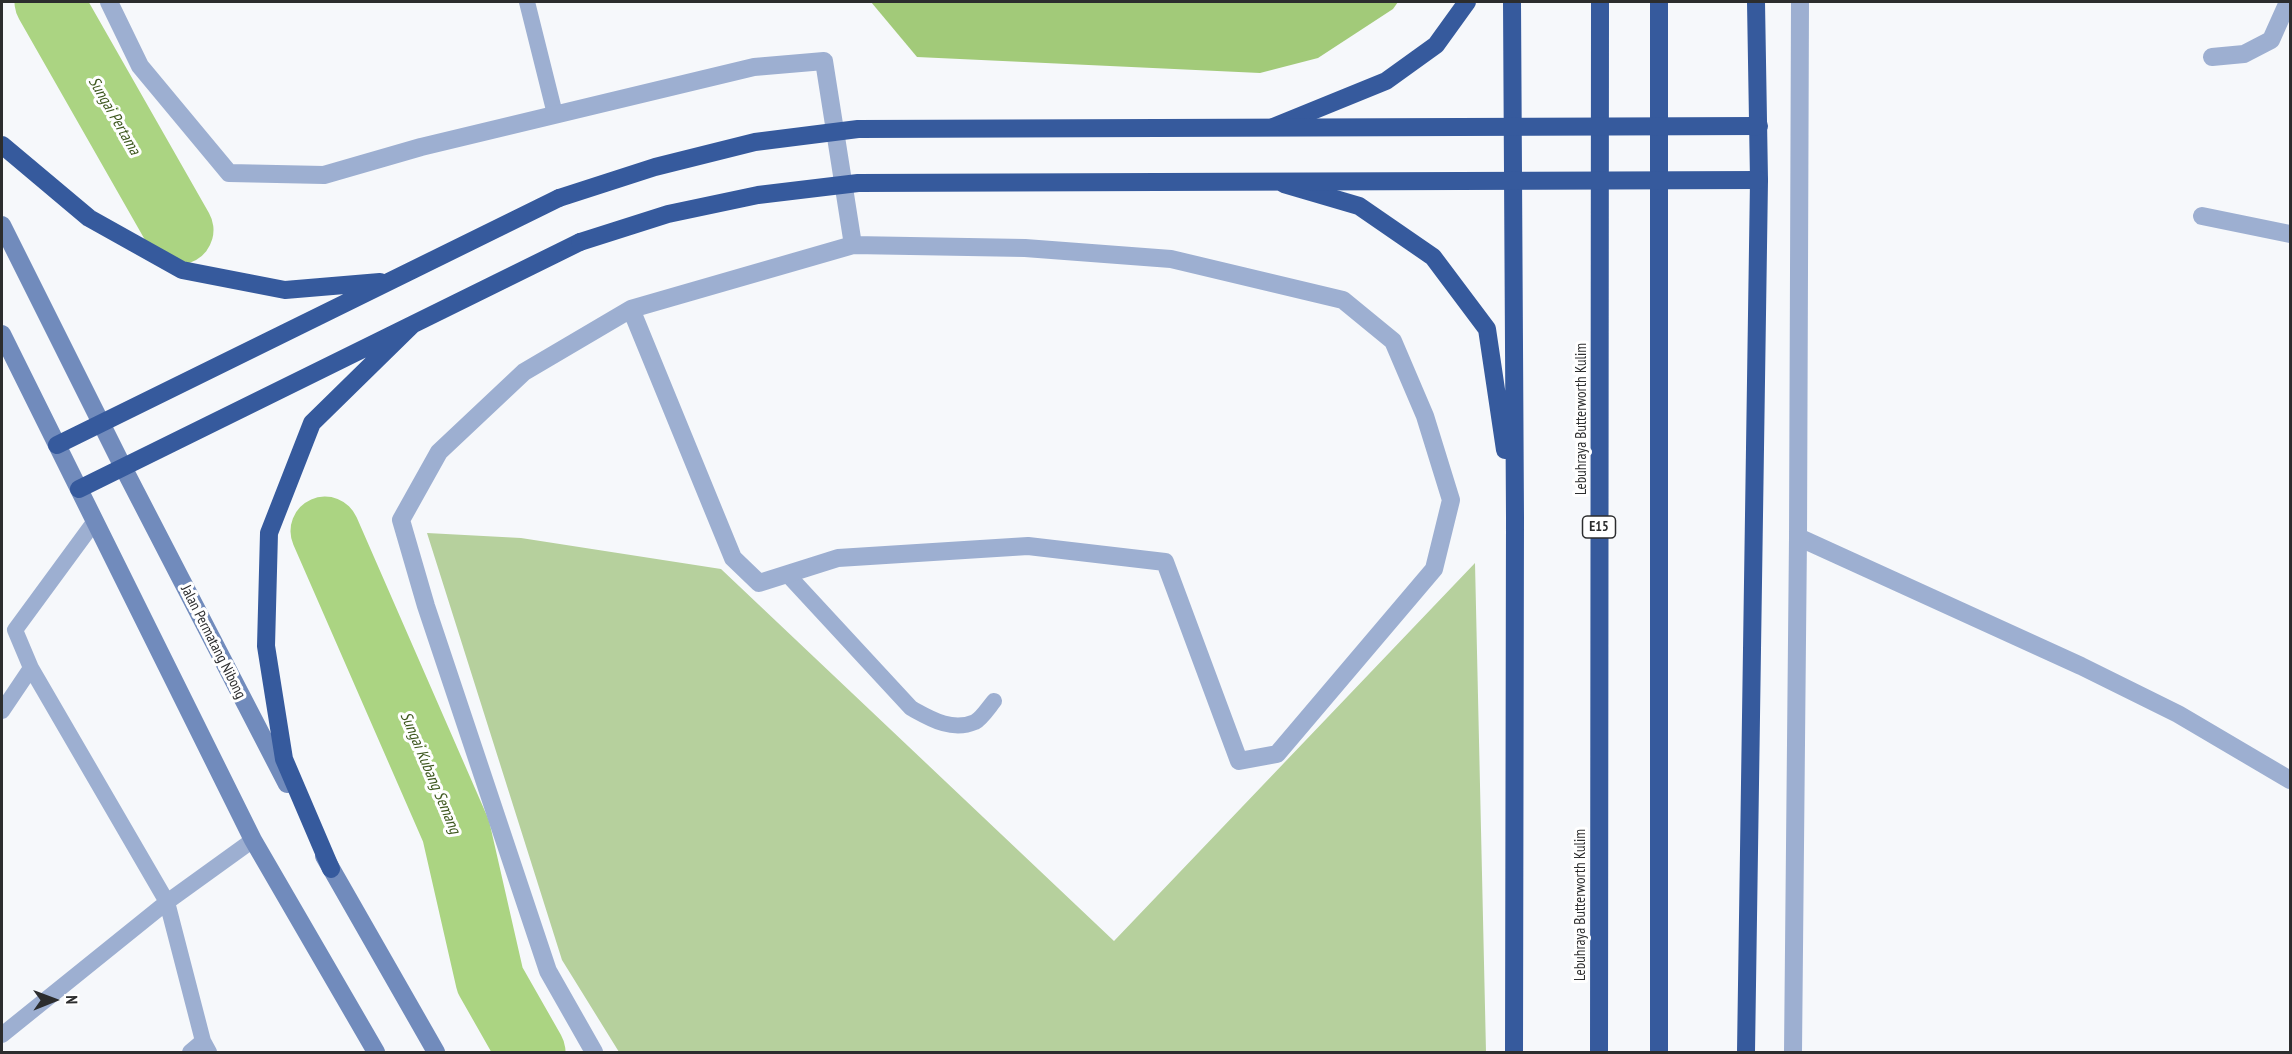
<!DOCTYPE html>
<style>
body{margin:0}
#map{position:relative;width:2292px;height:1054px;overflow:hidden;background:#f6f8fb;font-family:"PT Sans Narrow",sans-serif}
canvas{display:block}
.frame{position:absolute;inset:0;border:3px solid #2c2d2e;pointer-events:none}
.north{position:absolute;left:24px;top:970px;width:60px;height:60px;-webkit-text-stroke:4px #fff;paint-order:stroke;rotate:89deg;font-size:16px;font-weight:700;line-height:24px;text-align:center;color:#2c2d2e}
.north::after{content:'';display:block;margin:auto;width:21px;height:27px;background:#2c2d2e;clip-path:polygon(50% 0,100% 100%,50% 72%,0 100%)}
</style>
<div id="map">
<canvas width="2292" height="1054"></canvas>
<div class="frame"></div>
<div class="north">N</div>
</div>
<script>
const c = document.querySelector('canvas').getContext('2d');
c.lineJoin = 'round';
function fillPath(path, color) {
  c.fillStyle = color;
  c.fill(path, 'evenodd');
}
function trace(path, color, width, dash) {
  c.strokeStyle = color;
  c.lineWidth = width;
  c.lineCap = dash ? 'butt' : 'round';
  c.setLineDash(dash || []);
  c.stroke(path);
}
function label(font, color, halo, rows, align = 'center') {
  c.font = font + ' "PT Sans Narrow",sans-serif';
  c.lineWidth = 6;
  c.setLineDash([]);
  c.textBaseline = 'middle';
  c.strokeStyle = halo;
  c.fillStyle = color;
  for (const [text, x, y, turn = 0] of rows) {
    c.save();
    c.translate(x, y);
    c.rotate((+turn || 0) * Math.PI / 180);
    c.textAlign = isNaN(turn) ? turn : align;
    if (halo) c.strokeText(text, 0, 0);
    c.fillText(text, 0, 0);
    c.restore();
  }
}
fillPath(new Path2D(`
 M427,533l94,5 200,31 393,372 361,-378 11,489h-867l-57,-92z`), '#b6d09d');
fillPath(new Path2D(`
 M871,2h527l-5,7 -75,49 -58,15 -343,-16z`), '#a2ca79');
trace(new Path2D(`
 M49,2l130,228
 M325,531l131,300 34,149 41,72`), '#abd482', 69);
trace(new Path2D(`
 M527,2l28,112
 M787,574l124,134c20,11 41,24 64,14 7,-4 14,-15 19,-21
 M2,711l29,-43
 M2,1035l165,-133 -136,-234 -16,-38 80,-109
 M190,1052l13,-11
 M209,1052l-6,-11 -36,-139 86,-62`), '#9dafd1', 16);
trace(new Path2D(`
 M109,2l31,64 89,107 95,2 97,-28 333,-80 70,-6 29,184
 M2212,57l32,-3 27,-14 17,-38
 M2202,216l88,18
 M1798,537l283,129 97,48 112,66
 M594,1052l-46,-81 -122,-365 -25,-86 38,-68 85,-80 107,-63 222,-64 172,3 146,11 172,41 50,41 32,75 26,84 -17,69 -157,185 -38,7 -74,-199 -137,-16 -190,12 -79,25 -26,-25 -102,-249
 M1793,1052l5,-515 2,-535`), '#9dafd1', 18);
trace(new Path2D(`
 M2,225l121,242 164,317
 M2,334l251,506 123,212
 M324,856l112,196`), '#718bbc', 18);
trace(new Path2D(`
 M1512,2l3,515 -1,535
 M1273,127l113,-46 50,-36 31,-43
 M2,145l87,73 93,52 103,20 95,-8
 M1284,184l75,22 74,51 54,72 18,121
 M57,445l502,-247
 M79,489l501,-247
 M331,869l-47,-110 -18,-113 3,-113 43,-110 100,-98
 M1599,1052l1,-1050
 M1659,1052v-1050
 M1746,1052l13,-872 -3,-178`), '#365a9d', 18);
trace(new Path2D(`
 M559,198l96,-31 100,-25 103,-13 901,-3
 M580,242l88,-28 90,-19 100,-12 901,-3`), '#365a9d', 18);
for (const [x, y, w] of [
 [1599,527,33]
]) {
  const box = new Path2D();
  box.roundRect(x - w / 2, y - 11, w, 22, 4.5);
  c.fillStyle = '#fff';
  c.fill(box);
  trace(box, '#2c2d2e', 1.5);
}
label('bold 14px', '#2c2d2e', null, [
 ["E15",1599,527]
]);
label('15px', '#2c2d2e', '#fff', [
 ["Lebuhraya Butterworth Kulim",1582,419,-90],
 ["Jalan Permatang Nibong",213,642,63],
 ["Lebuhraya Butterworth Kulim",1581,905,-90]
]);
label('italic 16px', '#3e581f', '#fff', [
 ["Sungai Pertama",114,116,60],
 ["Sungai Kubang Semang",430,773,67]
]);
</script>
